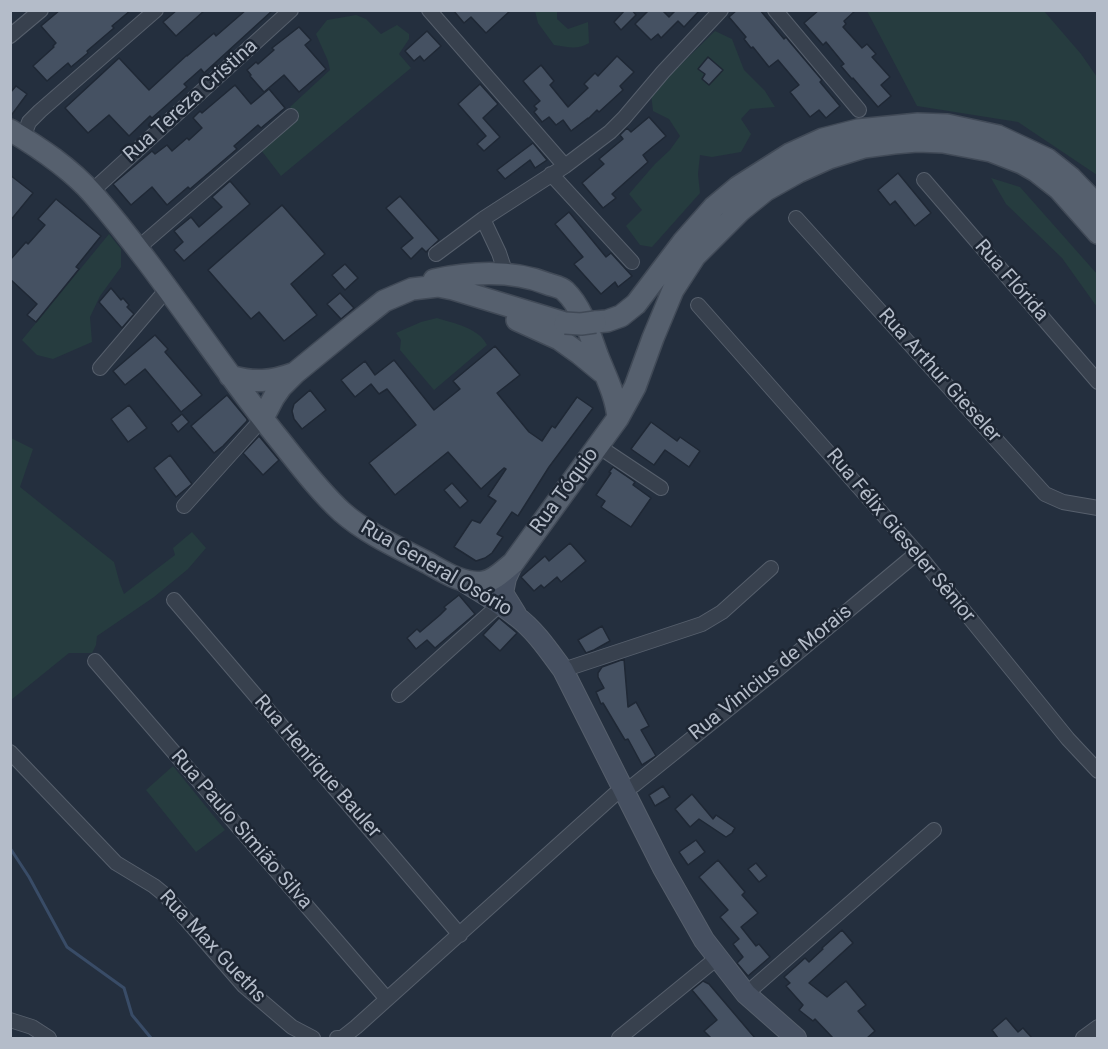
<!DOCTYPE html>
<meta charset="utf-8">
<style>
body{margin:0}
#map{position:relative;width:1108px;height:1049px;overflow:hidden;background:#242f3e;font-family:Roboto,sans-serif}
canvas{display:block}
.frame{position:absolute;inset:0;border:12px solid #b4bcc9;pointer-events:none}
</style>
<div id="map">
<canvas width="1108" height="1049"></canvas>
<div class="frame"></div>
</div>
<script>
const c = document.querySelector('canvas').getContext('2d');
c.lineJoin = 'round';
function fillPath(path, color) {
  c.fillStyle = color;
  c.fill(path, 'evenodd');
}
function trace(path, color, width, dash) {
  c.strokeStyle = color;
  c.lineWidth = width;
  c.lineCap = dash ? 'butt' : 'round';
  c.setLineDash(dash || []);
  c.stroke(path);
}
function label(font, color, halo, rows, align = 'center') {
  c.font = font + ' Roboto,sans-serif';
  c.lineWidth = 5;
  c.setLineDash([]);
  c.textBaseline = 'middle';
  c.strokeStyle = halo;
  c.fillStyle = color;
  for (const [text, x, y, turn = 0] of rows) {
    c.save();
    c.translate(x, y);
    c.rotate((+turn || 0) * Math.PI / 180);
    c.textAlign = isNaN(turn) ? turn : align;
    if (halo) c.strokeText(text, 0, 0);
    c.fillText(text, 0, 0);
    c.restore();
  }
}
fillPath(new Path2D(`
 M535,11h22v8l11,10 20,-7 1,21c-11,7 -22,4 -35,2l-16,-22z
 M867,11h177l37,43 16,23v98l-79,-53 -101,-16z
 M356,15l10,4 15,15 16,-9 12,9v5l-10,15 12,14 -130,108 -20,-26 36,-32 -7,-11 40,-37 -2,-9 -12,-27 11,-14z
 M715,31l17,8 12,31 21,21 10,16 -25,2 -9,10 10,15 -10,18 -29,5 -12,-2 -2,19 2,19 -48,54 -12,-2 -14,-19 16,-16 -13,-16 26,-30 15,-14 10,-14 -11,-17 -16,-8 -2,-17z
 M991,178l29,9 77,87v33l-35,-49 -56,-54z
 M109,234l12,15v18l-21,29 -10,21 2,25 -39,17 -16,-4 -15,-15z
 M437,318c16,5 42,10 50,27l-53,45 -34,-40 1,-10 -5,-7 25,-11z
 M11,438l22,11 -13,38 94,75 6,22 4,10 51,-39 -2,-7 19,-16 14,16 -18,21 -34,28 -57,39 -1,9 -4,8h-23l-58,47z
 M173,766l52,64 -29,22 -50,-62z`), '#263c3f');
trace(new Path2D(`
 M10,848l19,29 38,70 57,41 8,27 19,23`), '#394c67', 3);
const building = new Path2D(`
 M60,10h71l-19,16 2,2 -27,23 1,2 -17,14 -3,-4 -21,18 -14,-15 21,-19 -1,-1 3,-3 -15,-17z
 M177,10h28l-29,26 -13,-14z
 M246,10h27l-69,63 -3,-4 -9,8 -8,7 3,3 -35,31 -2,-2 -21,20 -20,-21 -21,18 -23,-25 54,-50 30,32 38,-35v1l27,-23 2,3z
 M453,10h58l-25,23 -15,-16 -7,6z
 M625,10h7l4,5 -15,15 -7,-8z
 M649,10h13l7,7 7,-7h24l-16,17 -6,-6 -17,17 -3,-4 -7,6 -16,-16z
 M737,10h23l24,29 2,-2 3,4 33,39 -2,2 20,24 -14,12 -7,-8 -9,7 -20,-25 9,-7 -10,-12 -11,-13 -9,7 -16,-20 -2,1 -7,-9 2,-2 -17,-20z
 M819,10h37l-12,11 2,3 -3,3 19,21 5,-4 9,10 -4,3 18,20 -9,8 10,11 -13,11 -25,-29 -1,1 -11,-13 3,-2 -18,-22 -3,3 -19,-22z
 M299,27l12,13 -6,5 21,24 -27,23 -15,-17 -20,17 -14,-16 1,-1 -4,-5 9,-8 2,2 16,-14 -2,-2z
 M427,31l14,15 -17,15 -4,-5 -6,5 -9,-10z
 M617,56l17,16 -14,14 3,4 -24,22 -2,-2 -9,9v-1l-17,13 -8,-11 -7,5 -7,-8 -7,5 -8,-10 3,-3 -3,-3 6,-5 -17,-20 18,-16 13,16 -4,4 18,22 20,-19 -4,-4 11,-11 3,3z
 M708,57l15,13 -14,15 -7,-6 3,-5 -7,-5z
 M480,84l18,20 -15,14 17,19 -16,14 -7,-7 9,-8 -28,-32z
 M235,85l16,19 18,-15 16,19 -24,20 -3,-3 -24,21 3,3 -47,40 -2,-2 -21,18 -15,-18 -21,18 -18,-21 39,-33 3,3 12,-9 5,6 15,-13 2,2 13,-12 -9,-10 7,-7 2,2z
 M16,86l11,8 -17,23v-24z
 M649,117l17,19 -23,19 5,7 -36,32 4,4 -13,10 -21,-25 22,-19 -5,-5 24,-20 -3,-4 7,-7 4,4z
 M533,143l14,17 -12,8 -5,-8 -25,19 -8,-9z
 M898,173l33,40 -16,13 -20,-25 -5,4 -12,-15z
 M10,175l23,18 -23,28z
 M230,181l20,23 -66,57 -10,-11 9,-8 -9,-11 17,-14 8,10 23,-20 -10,-10z
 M400,196l39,44 -13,12 -4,-4 -11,11 -10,-11 12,-10 -27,-30z
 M56,199l45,37 -25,31 3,2 -43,53 -9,-7 10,-11 -27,-25v-19l16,-18 2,2 17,-19 -7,-6z
 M282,205l43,49 -34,30 26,31 -33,26 -25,-29 -8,7 -43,-49z
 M569,212l37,45 5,-4 21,23 -14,11 -3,-5 -14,12 -27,-30 9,-7 -28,-33z
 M345,264l13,14 -13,12 -13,-15z
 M111,288l10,12 2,-2 6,7 -2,2 7,7 -12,14 -23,-26z
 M340,293l14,15 -13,11 -14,-15z
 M155,335l13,14 -3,3 37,43 -21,17 -36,-43 -20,16 -12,-14z
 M495,346l25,29 -23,18 32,39 13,9 10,-15 3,2 22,-31 16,11 -44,59 -31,49 -6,-4 -15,22 6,3 -11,16 -7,5 -9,3 -22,-14 18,-27 8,3 16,-22 -8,-5 18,-27 -2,-1 -23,21 -33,-37 -53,43 -26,-32 47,-38 -29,-36 -8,5 -8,-10 -16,13 -14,-17 24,-19 10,14 19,-15 40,50 26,-21 -7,-8z
 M310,390l16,20 -24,19 -8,-10 -2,-8 2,-7z
 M227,395l20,24v2l-24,25 -9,7 -23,-27z
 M129,405l18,23 -19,14 -17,-23z
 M182,414l7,8 -11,10 -7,-9z
 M651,422l26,19 3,-4 20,14 -11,16 -24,-17 -11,15 -23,-16z
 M259,436l20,24 -16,15 -20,-22z
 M170,455l22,29 -16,13 -22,-29z
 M613,467l22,15 -2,3 18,13 -20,29 -30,-20 4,-6 -9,-6 15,-22 -2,-1z
 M452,483l16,18 -8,7 -16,-18z
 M570,543l16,18 -25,21 -4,-5 -13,11 -3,-3 -7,6 -13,-14 24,-21 4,5z
 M459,595l16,19 -40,34 -8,-8 -11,9 -9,-11 10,-9 3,3 20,-17 6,-6 -2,-2z
 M499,618l18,15 -17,18 -17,-16z
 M602,626l8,15 -16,9 -8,3 -8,-13z
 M624,659l4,48 8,-5 13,24 -8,4 15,26 -14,9 -14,-26 -3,1 -22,-37 -2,1 -5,-12 8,-4 -6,-11v-4l4,-6z
 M663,786l7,11 -15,9 -6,-11z
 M692,794l21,25 3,-4 19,13 -3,5 -6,4 -27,-18 -9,8 -15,-18z
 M696,840l9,12 -17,13 -9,-13z
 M718,860l27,32 -3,3 16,18 -17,14 15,19 3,-2 11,13 -22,19 -11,-13 6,-6 -10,-13 6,-5 -19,-22 8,-7 -29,-33z
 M756,863l11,13 -8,6 -11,-13z
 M842,930l11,13 -44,40 18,14 19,-16 20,24 -8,6 17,20 -8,7h-34l-18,-19 -2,2 -14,-11 4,-5 -17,-19 4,-3 -6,-6 21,-19 4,4 14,-13 -1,-1z
 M703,981l6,3 46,54h-44l-7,-7 13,-11 -25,-30z
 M1006,1018l12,14 5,-4 9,10h-34l-6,-8z`);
fillPath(building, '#455162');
trace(building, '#1f2835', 1.5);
const minor = new Path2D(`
 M429,10l136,156
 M775,10l84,100
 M10,36l31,-26
 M23,138l6,-16 11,-11 116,-101
 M551,174l81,88
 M924,180l174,202
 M91,192l200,-182
 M796,218l249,276 18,8 35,6
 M483,219l16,34 7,21
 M138,248l153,-132
 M436,254l47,-35 82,-53 45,-34 14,-14 39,-46 58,-62
 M698,305l219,248 151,186 30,32
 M100,368l68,-80
 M598,446l63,42
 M184,506l79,-88
 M174,600l286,335
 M95,661l292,338
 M563,670l139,-46 20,-12 49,-44
 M399,695l100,-90
 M10,752l106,111 38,23 11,9 79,91 48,41 21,11
 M746,994l188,-164
 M10,1020l22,7 17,11
 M337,1038h5l14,-11 258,-232 20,-10 144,-116 139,-116
 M619,1038l98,-80
 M1083,1038l15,-11`);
const secondary = new Path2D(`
 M513,563l-7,15 -3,15 13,21
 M460,579c18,12 39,23 56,37 19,14 33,35 47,54l100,198 41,72 42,54 50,44`);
const primary = new Path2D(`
 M10,130c30,18 60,38 83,64 66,76 119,161 181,239 22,27 43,56 68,79 25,22 57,36 86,51 16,9 36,22 55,19 11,-1 21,-12 30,-19l105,-145 17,-31 18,-49 20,-48 22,-34 45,-45 26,-21 32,-18 31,-14 35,-11 30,-4 23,-2 26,1 48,9 31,12 14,8 23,18 39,44
 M434,280c37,-8 79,-10 114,4 6,2 13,3 17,7 17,16 25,44 33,66 8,20 18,39 20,61
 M517,320l42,19 21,15 22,18
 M595,322l12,-1 14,-5 15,-12 47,-62 31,-35 24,-20 52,-33 33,-15 35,-9 60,-6 29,1 51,11 49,23 24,19 27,28
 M230,376c24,7 41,6 65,-3
 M263,418l11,-21 7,-10 14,-14 55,-45 34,-27 28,-12 26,-3 15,3 112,34`);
trace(minor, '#565f6c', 16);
trace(secondary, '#565f6c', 22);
trace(primary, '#414a57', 24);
trace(minor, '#38414e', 14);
trace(secondary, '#465061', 20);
trace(primary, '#56606e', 21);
const primaryBridge = new Path2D(`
 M565,323l16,1 14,-2`);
trace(primaryBridge, '#414a57', 24, []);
trace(primaryBridge, '#56606e', 21);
label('20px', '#b4bcc9', '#1d2633', [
 ["Rua Tereza Cristina",191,101,-42],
 ["Rua Flórida",1011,281,49],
 ["Rua Arthur Gieseler",939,376,48],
 ["Rua Tóquio",565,491,-54],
 ["Rua Félix Gieseler Sênior",900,536,50],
 ["Rua General Osório",436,569,30],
 ["Rua Vinicius de Morais",771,673,-39],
 ["Rua Henrique Bauler",317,767,49],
 ["Rua Paulo Simião Silva",241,830,49],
 ["Rua Max Gueths",212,947,47]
]);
</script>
